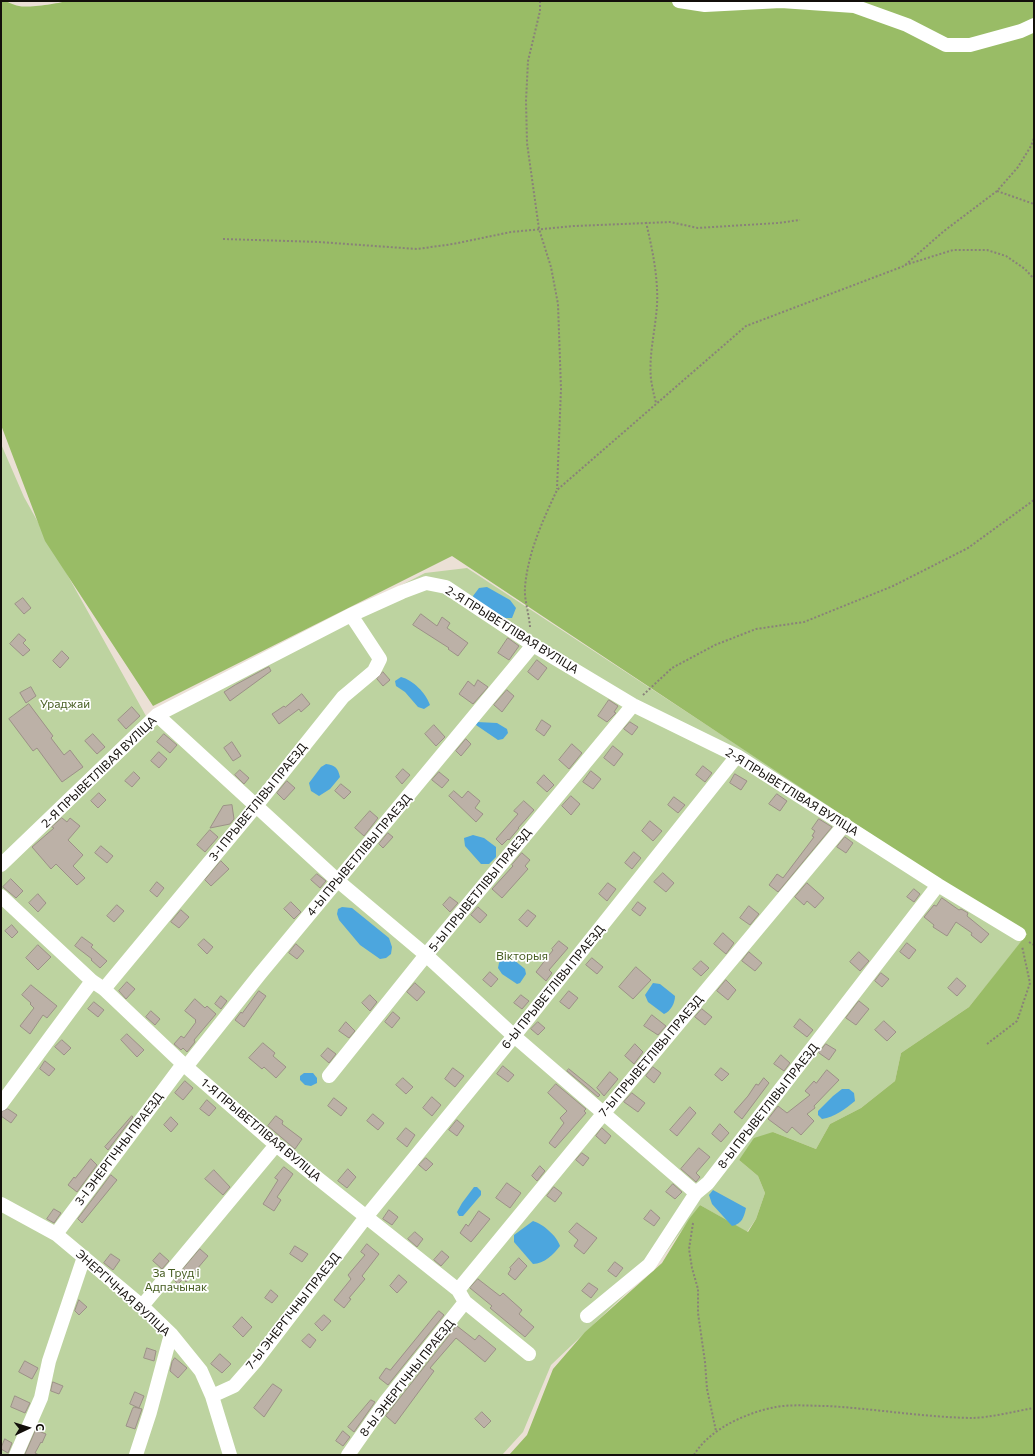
<!DOCTYPE html>
<meta charset="utf-8">
<style>
body{margin:0}
#map{position:relative;width:1035px;height:1456px;overflow:hidden;background:#ebe0d5;font-family:Commissioner,sans-serif}
canvas{display:block}
.frame{position:absolute;inset:0;border:2px solid #130f0b;pointer-events:none}
.north{position:absolute;left:8px;top:1408px;width:40px;height:40px;-webkit-text-stroke:3px #fff;paint-order:stroke;rotate:86deg;font-size:11px;font-weight:700;line-height:16px;text-align:center;color:#130f0b}
.north::after{content:'';display:block;margin:auto;width:14px;height:18px;background:#130f0b;clip-path:polygon(50% 0,100% 100%,50% 72%,0 100%)}
</style>
<div id="map">
<canvas width="1035" height="1456"></canvas>
<div class="frame"></div>
<div class="north">С</div>
</div>
<script>
const c = document.querySelector('canvas').getContext('2d');
c.lineJoin = 'round';
function fillPath(path, color) {
  c.fillStyle = color;
  c.fill(path, 'evenodd');
}
function trace(path, color, width, dash) {
  c.strokeStyle = color;
  c.lineWidth = width;
  c.lineCap = dash ? 'butt' : 'round';
  c.setLineDash(dash || []);
  c.stroke(path);
}
function label(font, color, halo, rows, align = 'center') {
  c.font = font + ' Commissioner,sans-serif';
  c.lineWidth = 3.5;
  c.setLineDash([]);
  c.textBaseline = 'middle';
  c.strokeStyle = halo;
  c.fillStyle = color;
  for (const [text, x, y, turn = 0] of rows) {
    c.save();
    c.translate(x, y);
    c.rotate((+turn || 0) * Math.PI / 180);
    c.textAlign = isNaN(turn) ? turn : align;
    if (halo) c.strokeText(text, 0, 0);
    c.fillText(text, 0, 0);
    c.restore();
  }
}
fillPath(new Path2D(`
 M1,444l23,53 122,219 279,-143 42,-5 560,367 -58,72 -68,46 -6,28 -34,27 -31,16 -14,25 -43,-17 -34,28 19,16 7,17 -9,26 -9,13 -47,-27 -41,57 -108,103 -28,67 -21,23h-501z`), '#bdd3a0');
fillPath(new Path2D(`
 M1,1c8,0 11,4 18,5 8,2 39,-2 46,-5h969v1454h-525l18,-20 26,-66 32,-37 77,-69 27,-44 11,-14 48,27 8,-13 9,-26 -7,-17 -19,-16 15,-22 19,-6 43,17 14,-25 31,-16 34,-27 6,-28 68,-46 58,-73 -84,-52 -491,-326 -299,150 -108,-165 -44,-116z`), '#99bc66');
fillPath(new Path2D(`
 M487,587l23,13 6,8 -4,10h-7l-30,-16 -2,-6 6,-8z
 M401,677c12,3 25,16 29,28l-6,4 -6,-2 -13,-15 -9,-6 -1,-5z
 M477,722l20,1 10,6 1,4 -5,6 -5,1 -22,-15z
 M326,764c9,1 12,4 14,13l-10,12 -11,7 -8,-5 -2,-8 12,-16z
 M473,835l11,3 12,9v10l-7,7h-8l-16,-18 -1,-8z
 M342,907l10,1 37,30 3,9 -1,7 -5,4 -6,1 -20,-14 -21,-25 -2,-6 1,-5z
 M504,955h4l17,14 1,5 -6,9 -3,1 -15,-10 -4,-6 1,-5z
 M653,983l7,1 15,12c0,7 -4,15 -11,18l-16,-12 -3,-7z
 M304,1073h9l4,5v5l-6,3 -6,-1 -5,-5v-4z
 M842,1089h7l5,4 1,8c-10,8 -20,16 -33,18l-4,-4v-4l15,-15z
 M474,1187h3l4,4v4l-18,21h-4l-2,-4 5,-9z
 M713,1190l33,18c-2,9 -4,16 -14,18l-20,-22 -3,-9z
 M533,1221c10,3 24,15 27,25 -6,8 -16,18 -27,18l-19,-22v-7z`), '#4ca6de');
const building = new Path2D(`
 M23,598l8,10 -7,6 -9,-10z
 M421,614l16,12 5,-9 8,6 -3,5 21,15 -10,13 -10,-7 1,-1 -36,-23z
 M19,634l7,6 -3,3 7,7 -7,6 -13,-12z
 M508,638l11,8 -10,14 -11,-7z
 M62,651l7,7 -9,10 -7,-7z
 M537,660l10,8 -9,12 -10,-8z
 M269,667l2,4 -41,30 -6,-9 11,-7z
 M383,672l7,8 -7,6 -6,-7z
 M478,680l10,7 -15,17 -14,-10 9,-13 6,5z
 M31,687l5,9 -10,7 -6,-10z
 M507,690l7,6 -12,16 -8,-7z
 M302,694l8,10 -9,8 -2,-3 -20,15 -7,-10 12,-8 1,1z
 M609,700l9,6 -4,6 2,1 -9,9 -9,-6z
 M29,704l24,32 -2,2 13,17 6,-5 13,17 -21,15 -25,-34 -4,3 -24,-32z
 M132,707l8,9 -14,13 -8,-9z
 M542,720l9,6 -7,10 -8,-6z
 M630,722l8,5 -6,8 -8,-6z
 M434,725l11,12 -9,9 -11,-12z
 M93,734l12,13 -8,7 -12,-13z
 M164,734l13,11 -7,8 -13,-11z
 M466,739l5,5 -10,12 -5,-5z
 M232,742l9,14 -8,5 -9,-13z
 M572,744l10,9 -13,16 -10,-9z
 M613,746l10,8 -9,12 -10,-8z
 M159,752l8,7 -8,9 -8,-7z
 M703,766l9,7 -7,9 -9,-7z
 M403,769l7,6 -8,9 -6,-7z
 M240,770l9,8 -5,6 -9,-9z
 M591,771l10,8 -8,10 -10,-7z
 M134,772l6,6 -8,9 -7,-6z
 M439,772l10,8 -7,8 -10,-8z
 M735,774l12,7 -6,9 -11,-7z
 M544,775l10,10 -7,7 -10,-9z
 M287,781l8,7 -11,12 -7,-7z
 M341,784l10,8 -7,7 -9,-8z
 M454,791l8,7 6,-7 12,10 -5,7 8,6 -7,8 -27,-26z
 M99,793l7,7 -8,8 -7,-7z
 M777,794l10,7 -7,10 -11,-7z
 M571,796l9,8 -9,11 -9,-9z
 M674,797l11,8 -7,8 -10,-8z
 M524,801l10,9 -16,18h1l-10,12 -1,-1 -6,6 -6,-6 22,-25 -4,-3z
 M232,805l2,14 -4,5 -20,4 13,-22z
 M370,811l8,7 -14,18 -9,-8z
 M62,818l5,4 3,-4 10,8 -12,14 15,15 -10,11 12,12 -8,7 -21,-21 -5,5 -19,-22 22,-19 -2,-1z
 M819,819l13,8 -54,65 -9,-7 8,-11 6,4 31,-41 -2,-1 3,-5 -3,-2z
 M650,821l12,10 -9,10 -11,-10z
 M210,830l8,7 -13,15 -8,-7z
 M388,833l5,4 -10,11 -4,-4z
 M845,837l8,6 -7,10 -9,-6z
 M101,846l12,10 -6,7 -12,-10z
 M634,852l7,6 -9,11 -7,-6z
 M522,853l8,7 -5,6 3,3 -26,29 -10,-9 21,-23 -1,-1z
 M221,861l8,8 -18,17 -6,-6z
 M663,873l11,10 -8,9 -12,-10z
 M317,874l9,7 -6,7 -9,-8z
 M11,879l12,12 -7,7 -13,-11z
 M157,882l7,6 -7,9 -7,-6z
 M608,883l8,6 -9,12 -8,-7z
 M807,883l17,15 -9,10 -8,-7 -3,4 -9,-8z
 M914,889l6,5 -6,8 -7,-5z
 M38,894l8,9 -8,9 -9,-9z
 M450,897l8,6 -8,9 -7,-7z
 M942,898l17,12 2,-1 7,4 -1,3 22,18 -8,9 -10,-8 1,-2 -16,-11 -9,14 -14,-9 1,-2 -10,-8 10,-12 2,1z
 M291,902l10,10 -7,7 -10,-10z
 M638,902l8,6 -6,8 -8,-6z
 M117,905l7,6 -10,11 -7,-6z
 M749,906l10,8 -9,11 -10,-7z
 M478,907l9,8 -7,8 -9,-8z
 M181,910l8,7 -10,11 -8,-6z
 M528,910l8,6 -9,11 -8,-7z
 M12,925l6,7 -6,6 -7,-7z
 M723,933l11,10 -8,11 -12,-10z
 M82,937l11,8 -2,2 16,14 -7,7 -9,-8 1,-1 -17,-13z
 M204,939l9,8 -6,7 -9,-9z
 M559,941l9,7 -19,22 3,3 -6,8 -10,-9 17,-22 -1,-1z
 M907,943l9,7 -7,9 -9,-7z
 M296,944l8,7 -7,8 -8,-6z
 M38,945l13,12 -13,13 -12,-12z
 M749,952l13,11 -7,8 -13,-10z
 M859,952l10,9 -9,10 -10,-9z
 M592,958l11,9 -6,7 -11,-9z
 M701,961l8,7 -8,8 -8,-7z
 M636,967l15,13 -18,19 -14,-12z
 M490,972l8,7 -7,8 -8,-7z
 M881,973l8,6 -7,8 -7,-6z
 M957,978l9,8 -9,10 -9,-8z
 M726,980l10,10 -8,10 -11,-9z
 M127,982l8,7 -9,10 -7,-8z
 M415,983l10,9 -8,9 -10,-9z
 M31,985l26,21 -10,12 -4,-3 -13,19 -10,-8 14,-18 -4,-4 1,-1 -9,-8z
 M259,991l7,5 -22,31 -9,-7 6,-8 1,1z
 M569,991l9,7 -9,11 -9,-7z
 M370,995l7,7 -7,9 -8,-8z
 M521,995l8,6 -7,8 -8,-6z
 M221,996l6,5 -6,8 -6,-5z
 M195,999l10,9 2,-2 9,8 -22,26 1,2 -8,10 -4,-4 -2,2 -7,-6 7,-8 3,2 12,-16 -1,-1 1,-1 -11,-9z
 M859,1001l10,8 -13,16 -10,-7z
 M94,1002l10,8 -6,7 -10,-8z
 M702,1009l10,8 -7,8 -10,-8z
 M151,1011l9,8 -5,6 -9,-8z
 M393,1012l7,6 -8,10 -7,-6z
 M652,1015l14,11 -8,9 -14,-9z
 M800,1019l13,11 -6,7 -13,-10z
 M884,1021l12,11 -9,9 -12,-11z
 M346,1022l9,9 -6,7 -10,-7z
 M538,1022l7,6 -7,7 -7,-6z
 M127,1034l17,16 -7,7 -16,-17z
 M62,1040l9,8 -7,7 -9,-8z
 M263,1043l12,10 -2,3 13,11 -10,11 -12,-11 -2,2 -13,-11z
 M635,1044l8,8 -9,12 -9,-8z
 M826,1044l10,6 -7,10 -10,-7z
 M328,1048l8,6 -7,9 -8,-7z
 M781,1055l9,8 -6,8 -10,-7z
 M45,1061l10,8 -6,7 -9,-7z
 M503,1066l11,9 -6,7 -11,-8z
 M653,1067l8,6 -7,10 -8,-7z
 M453,1068l11,8 -9,11 -10,-8z
 M721,1068l8,6 -7,7 -7,-6z
 M569,1069l22,18 9,8 -2,2 -31,-26z
 M827,1070l12,10 -25,26 1,2 -8,6 7,7 -13,14 -9,-8 -5,6 -19,-14 10,-13 9,7 23,-18 -5,-4 9,-10 2,2z
 M610,1072l8,7 -14,17 -7,-8z
 M403,1078l10,9 -7,7 -10,-9z
 M764,1078l5,5 -27,36 -8,-7 14,-16 8,-12 2,1z
 M185,1081l8,7 -10,12 -8,-7z
 M556,1084l30,25 -2,2 2,2 -31,35 -6,-5 15,-20 -4,-5 7,-7 -19,-18z
 M632,1093l13,10 -7,9 -14,-10z
 M432,1097l9,8 -9,11 -9,-8z
 M334,1098l13,10 -6,8 -13,-10z
 M207,1100l9,8 -7,8 -9,-7z
 M690,1107l6,6 -19,23 -7,-6z
 M8,1109l9,6 -6,8 -10,-7v-4z
 M373,1114l11,9 -6,7 -11,-9z
 M132,1116l1,1 -25,33 -3,-3z
 M276,1116l7,5 -1,3 20,15 -7,10 -27,-23z
 M171,1117l7,7 -7,8 -7,-7z
 M457,1120l7,6 -7,10 -8,-6z
 M720,1124l9,9 -8,9 -9,-8z
 M406,1128l9,7 -8,12 -10,-8z
 M602,1128l9,8 -6,8 -9,-8z
 M699,1148l11,9 -14,16 4,4 -4,5 -15,-13z
 M582,1153l7,5 -6,8 -7,-6z
 M426,1158l7,6 -7,7 -7,-6z
 M91,1159l6,6 -20,27 -9,-7 6,-8 1,1z
 M540,1166l5,5 -8,10 -5,-5z
 M284,1167l9,7 -16,23 4,3 -7,11 -11,-7 15,-24 -3,-2z
 M348,1169l8,8 -9,11 -9,-7z
 M214,1170l16,17 -7,8 -18,-16z
 M111,1175l6,5 -35,43 -4,-4z
 M507,1183l14,10 -11,15 -14,-10z
 M673,1184l9,8 -7,7 -9,-7z
 M554,1187l8,6 -7,9 -8,-6z
 M54,1209l7,4 -7,10 -7,-4z
 M389,1210l9,7 -6,8 -9,-6z
 M651,1210l9,8 -6,8 -10,-7z
 M479,1211l11,8 -19,23 -11,-9 6,-9 2,2z
 M577,1223l20,15 -13,16 -10,-8 4,-6 -9,-8z
 M415,1232l8,7 -6,8 -9,-8z
 M367,1244l12,10 -17,22 3,3 -16,19 2,1 -7,9 -10,-8 17,-21 -3,-4 17,-20 -4,-3z
 M295,1246l13,8 -6,8 -12,-8z
 M200,1249l8,7 -22,26 -3,-3 -5,5 -4,-4z
 M442,1251l7,6 -8,9 -7,-6z
 M160,1253l9,8 -7,8 -9,-8z
 M111,1254l9,6 -7,10 -9,-7z
 M519,1258l8,8 -12,14 -7,-6 3,-5 -1,-1z
 M615,1262l8,6 -7,9 -8,-6z
 M399,1275l8,7 -10,11 -7,-7z
 M478,1279l22,17 3,-3 19,17 -3,4 15,13 -9,10 -35,-29 2,-2 -22,-18z
 M589,1283l9,6 -7,9 -9,-7z
 M271,1290l7,6 -6,7 -7,-5z
 M79,1300l8,7 -8,8 -4,-4z
 M439,1311l5,4 -56,70 -9,-7 7,-10 4,2z
 M324,1315l7,6 -9,10 -7,-7z
 M242,1317l10,10 -9,10 -10,-10z
 M457,1326l18,14 4,-5 17,14 -11,13 -29,-24 -26,30 4,3 -39,53 -9,-8z
 M309,1334l7,6 -6,8 -8,-7z
 M147,1348l9,3 -2,10 -10,-3z
 M220,1354l11,10 -9,9 -11,-9z
 M175,1358l12,10 -9,10 -8,-7 2,-9z
 M25,1361l13,7 -6,11 -13,-7z
 M53,1382l10,4 -4,8 -8,-3z
 M273,1384l9,6 -18,27 -10,-9z
 M135,1392l9,4 -5,12 -9,-4z
 M15,1396l15,7 -5,10 -14,-6z
 M371,1400l4,2 -21,30 -6,-5z
 M134,1407l8,2 -7,20 -9,-3 6,-16z
 M482,1412l9,9 -7,7 -9,-9z
 M36,1430l10,4 -4,9 -1,-1 -6,11 4,2h-14z
 M343,1431l7,6 -7,9 -7,-5z
 M5,1439l7,4 -4,10 -7,-4z`);
fillPath(building, '#bcb1a7');
trace(building, '#9c9187', 1);
trace(new Path2D(`
 M540,1v10l-12,50 -2,40 1,42 12,86 12,38 7,37 3,85 -4,100
 M997,191l37,13
 M646,222c5,22 10,44 11,67 2,30 -9,60 -6,90 1,8 3,16 5,24
 M223,239l96,3 98,7 36,-5 58,-12 63,-6 96,-4 28,6 80,-5 22,-3
 M905,265l48,-15h34l19,6 19,13 9,10
 M530,627c-1,-13 -6,-28 -5,-40 3,-35 18,-67 32,-97l189,-164 158,-60 40,-35 53,-40 21,-24 13,-21 3,-8
 M643,695l29,-27 43,-23 41,-16 48,-7 89,-36 75,-38 66,-48
 M1029,942l5,3
 M987,1044l30,-23 13,-38 -8,-37
 M693,1223l-4,26 3,19 6,21v24l7,49 2,27 9,42
 M694,1455c15,-26 54,-43 82,-48 17,-3 35,-1 52,-1 48,3 95,11 143,12 18,0 45,-7 63,-10`), '#898179', 2, [2, 2]);
trace(new Path2D(`
 M679,1l26,4 76,-4 73,5 53,19 39,20h24l51,-14 13,-6
 M157,715l181,166 88,74 88,81 182,157
 M1,865l156,-150 194,-100 51,-23 24,-9 20,4 87,58 100,60 104,51 201,129 81,49
 M1,896l91,85 12,8 79,75 93,81 182,145 7,12 64,52
 M104,989l152,-183 87,-109 31,-26 6,-12 -29,-44
 M186,1067l74,-93 273,-329
 M329,1076l97,-121 207,-250
 M1,1104l91,-123
 M1,1204l55,30 86,72 29,28 30,37 11,25 18,59
 M56,1234l127,-170
 M458,1290l145,-176 242,-290
 M142,1306l134,-161
 M587,1316l62,-51 47,-72 12,-10 230,-298
 M212,1396l22,-10 21,-24 111,-145 148,-181 223,-280
 M16,1455l25,-57 8,-37 35,-104
 M136,1455l14,-43 21,-78
 M348,1455l38,-54 79,-99`), '#fff', 14);
label('12px', '#130f0b', '#fff', [
 ["2-Я ПРЫВЕТЛІВАЯ ВУЛІЦА",512,630,32],
 ["2-Я ПРЫВЕТЛІВАЯ ВУЛІЦА",99,772,-44],
 ["2-Я ПРЫВЕТЛІВАЯ ВУЛІЦА",792,792,32],
 ["3-І ПРЫВЕТЛІВЫ ПРАЕЗД",258,802,-51],
 ["4-Ы ПРЫВЕТЛІВЫ ПРАЕЗД",359,855,-50],
 ["5-Ы ПРЫВЕТЛІВЫ ПРАЕЗД",480,890,-51],
 ["6-Ы ПРЫВЕТЛІВЫ ПРАЕЗД",553,987,-51],
 ["7-Ы ПРЫВЕТЛІВЫ ПРАЕЗД",651,1056,-50],
 ["8-Ы ПРЫВЕТЛІВЫ ПРАЕЗД",768,1106,-52],
 ["1-Я ПРЫВЕТЛІВАЯ ВУЛІЦА",261,1130,40],
 ["3-І ЭНЕРГІЧНЫ ПРАЕЗД",119,1149,-53],
 ["ЭНЕРГІЧНАЯ ВУЛІЦА",123,1293,42],
 ["7-Ы ЭНЕРГІЧНЫ ПРАЕЗД",293,1311,-52],
 ["8-Ы ЭНЕРГІЧНЫ ПРАЕЗД",407,1378,-52]
]);
label('12px', '#465d21', '#fff', [
 ["Ураджай",65,704],
 ["Вікторыя",522,956],
 ["За Труд і",176,1273],
 ["Адпачынак",176,1287]
]);
</script>
